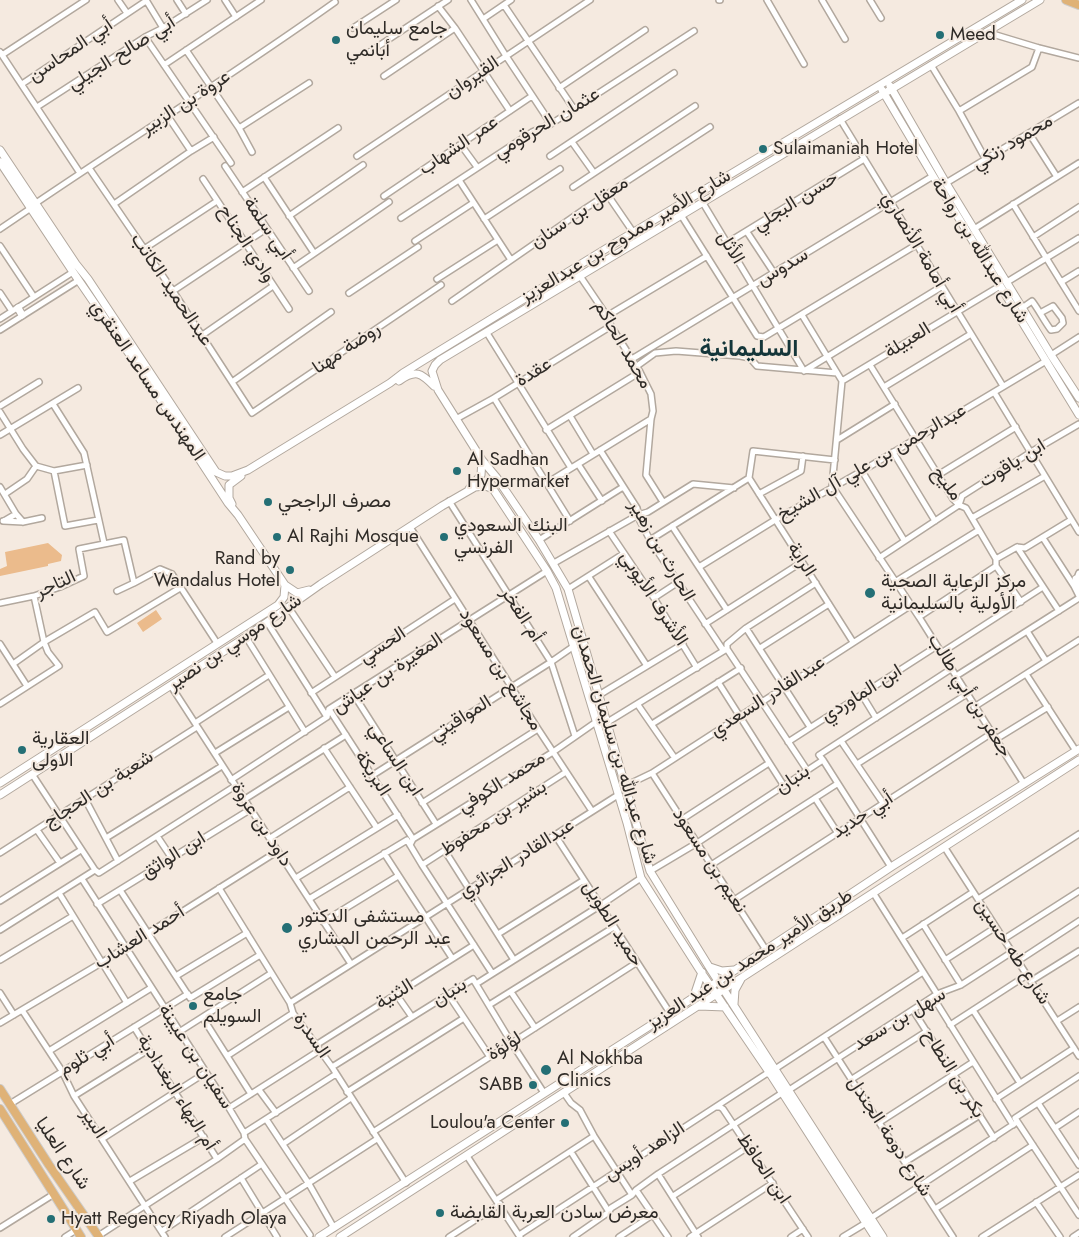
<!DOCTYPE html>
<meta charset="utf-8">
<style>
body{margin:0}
canvas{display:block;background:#f5eae0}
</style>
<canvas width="1079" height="1237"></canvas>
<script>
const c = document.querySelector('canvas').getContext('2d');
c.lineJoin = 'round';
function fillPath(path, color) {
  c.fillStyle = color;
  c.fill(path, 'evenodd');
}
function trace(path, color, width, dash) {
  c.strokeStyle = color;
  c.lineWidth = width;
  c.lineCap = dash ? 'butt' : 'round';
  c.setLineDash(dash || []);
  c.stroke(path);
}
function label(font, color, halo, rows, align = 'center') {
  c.font = font + ' Jost,Vazirmatn,sans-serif';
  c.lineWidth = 4;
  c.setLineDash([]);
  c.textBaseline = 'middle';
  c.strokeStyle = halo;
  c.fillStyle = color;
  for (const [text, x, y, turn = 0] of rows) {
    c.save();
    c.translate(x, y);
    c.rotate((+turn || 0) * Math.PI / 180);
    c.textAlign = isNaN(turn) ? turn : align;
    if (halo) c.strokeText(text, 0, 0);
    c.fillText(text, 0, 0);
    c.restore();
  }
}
fillPath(new Path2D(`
 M48,543l14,12 -1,6 -13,3v2l-48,10v-7l7,-3 -2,-14z
 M156,610l6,9 -19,13 -6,-9z`), '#ebbb8c');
const street = new Path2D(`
 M118,0l9,13
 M146,0l17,28
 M177,0l9,14
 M225,0l11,17
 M471,0l35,56 45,68
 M719,0h1
 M767,0l37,64
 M822,0l23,39
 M870,0l11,18
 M504,5l70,104
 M438,6l17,22 55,83
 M483,19l28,-19
 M353,28l43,-28
 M986,32l53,16 40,10
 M145,37l86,126
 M186,50l53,78 13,24
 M0,52l80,121
 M368,53l80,-53
 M2,55l84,-55
 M164,65l97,-65
 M931,65l28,46 27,49
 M384,76l71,-48
 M22,84l124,-83
 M559,88l86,-58
 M37,107l108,-70 18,-9 44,-28
 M959,111l73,-44 7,-19
 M167,115l24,36
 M840,119l163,267
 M239,128l70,-45
 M1029,133l28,44
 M572,142l22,31
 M461,145l16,22
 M357,156l233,-156
 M550,156l124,-83
 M225,166l84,125
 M89,168l84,123 79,122 189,-128
 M264,177l50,76
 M203,179l86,130
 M459,180l52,80
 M946,183l133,-80
 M573,187l122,-81
 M242,192l96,-64
 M607,194l26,38
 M384,196l148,-100
 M36,203c99,-67 201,-131 299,-201
 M703,203l101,168
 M114,204l77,-53 23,-14
 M1013,204l66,107
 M681,215l76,121 7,1 152,-92
 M289,216l74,-51
 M401,218l131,-86 19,-8 143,-93
 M484,219l76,-50
 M0,229l31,-21
 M974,229l105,-66
 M747,232l27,41
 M1033,237l46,-30
 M415,241l58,-38
 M727,243l137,-84
 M0,246l34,51
 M144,249l73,-48
 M293,268l96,-66
 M580,276l27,40 4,10 29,46 11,22 2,17 -2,8 -5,56 17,27
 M437,279l61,-39
 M1007,282l72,-44
 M1061,282l18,-11
 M173,291l93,-62
 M0,293l12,18
 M349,293l69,-46
 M452,301l134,-93 124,-81
 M1022,308l10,-7c7,9 12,20 19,29l6,-1 6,-6 -1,-5 -9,-12 -13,7
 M802,315l40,66 -10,105 87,131 105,167
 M607,316l100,-60
 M0,319l73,-47
 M0,330l79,-50
 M487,333l84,135
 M201,336l72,-50
 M1051,355l28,-18
 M632,359l301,-183
 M870,365l83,134 6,6 7,3 30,51v7l25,36
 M637,366l18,-13 21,-2 64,5 10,2 7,8 80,7
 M804,371l137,-84
 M842,381l158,-95
 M232,382l99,-70
 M884,387l87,-53
 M994,392l85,140
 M494,398l76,123
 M53,404l31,49 20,90
 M0,406l39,-24
 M0,412l23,37 13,17 18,5 33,-6
 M570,416l23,38
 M456,419l38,-21 117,-72
 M546,430l94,-58
 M0,435l78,-47
 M837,440l58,-36
 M600,450l37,58 3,13 10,19 73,110
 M893,452l42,69
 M578,464l24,37
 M54,471l11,55 33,-6
 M862,471l42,69
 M938,475l78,-48
 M749,478l104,164
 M547,483l104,-64
 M0,487l16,27
 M5,494l22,-15 9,-13
 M759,494l42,-23 2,-15
 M449,501l102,161 24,74
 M972,518l73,-42
 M3,521l20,1 19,-4
 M4,521l12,-7 7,8
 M672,526l55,84
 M410,527l128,202 54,82
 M609,531l45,67 43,70
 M1043,538l31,48
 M539,540l84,-53
 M650,540l99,-62 4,-27 82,9
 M1017,547l42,64
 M879,558l80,-53 3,-9 69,-44 48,-28
 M996,559l21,-12 8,1 46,-28
 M554,563l84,-48 10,-3 45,-28 41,4
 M699,567l76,-47 87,-49 184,-110
 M1079,573l-5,13 5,10
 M589,577l58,89
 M895,582l84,-52
 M568,589l55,-35
 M117,591l17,-8
 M654,598l23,-15
 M0,603l34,-7 26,-9 24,-11 -5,-27 45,-9 10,43 26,-14 12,5 45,69
 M289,608l46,69
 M919,617l77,-51
 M267,622l60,95
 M705,624l97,-62
 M746,628l64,99
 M1027,631l19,30
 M246,637l59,95
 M0,644l27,42
 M760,648l69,-44
 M941,653l102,-66
 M13,664l31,-22 51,-30 12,20 73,-44
 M1026,674l50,77
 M956,676l123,-78
 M718,682l66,104
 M171,686l180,278
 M311,693l144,-94
 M354,695l82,129
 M599,695l84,-51
 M862,695l14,23
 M0,704l59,-38 -11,-14 -4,-10 -10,-46
 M638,705l36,52
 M974,707l105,-67
 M329,709l84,130
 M195,723l74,-48
 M606,723l119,-73
 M652,724l89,-56
 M996,739l52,-32
 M841,741l42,62
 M788,742l149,-96
 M324,748l53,80
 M215,753l74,-46
 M823,760l68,107
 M857,764l110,-70
 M807,770l-80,-121v-5l19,-16 70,-45
 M652,773l114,177
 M32,774l63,96
 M373,775l178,-113 23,-16
 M231,780l96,-63 2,-8 218,-138
 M625,786l27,-13 258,-167
 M815,798l22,34
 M85,799l33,62
 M245,799l101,-64
 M422,803l116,-74
 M681,820l88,-57
 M37,830l23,33
 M555,835l115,178
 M157,836l14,21
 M106,838l116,-72
 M270,838l80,-51
 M410,845l3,-6 140,-87 43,-30
 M945,848l134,208
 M445,851l69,109
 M0,853l197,-126
 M384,853l68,105
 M422,865l144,-93
 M711,865l126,-81
 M650,871l47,-28 126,-83 -4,-5 132,-86
 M296,878l102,-63
 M82,879l147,229 15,25 1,6 65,96
 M219,888l71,115 3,10 39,54 74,116
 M120,890l70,108 70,-43
 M59,893l68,110
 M874,894l63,100
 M309,899l98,-59 15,25 70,108
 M978,899l101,-65
 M734,900l258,-167
 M0,901l81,-51
 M97,904l154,-95
 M323,922l75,-46
 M923,924l38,61
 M0,930l95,-60 4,3 136,-87
 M498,934l86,-54
 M902,938l71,-46
 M1004,939l75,-48
 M0,960l73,-44
 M945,960l51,-33
 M1018,961l61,-40
 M176,976l71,-43
 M1031,981l48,-30
 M476,984l35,58 33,51
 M511,992l24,36
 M0,993l14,22
 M396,994l16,23
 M448,994l42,63
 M933,997l80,128
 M290,1003l328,-208
 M489,1005l125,-78
 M22,1010l40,61 12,25 91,141
 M913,1010l81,128
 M973,1010l47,73
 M203,1018l48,76
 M1057,1021l22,-14
 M0,1023l101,-60 177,-112
 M950,1025l77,-50
 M134,1027l83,132
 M179,1032l91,-58
 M824,1037l129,200
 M316,1045l158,-100
 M49,1051l102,-63
 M227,1056l66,-43
 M332,1067l141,-88 3,5 125,-79 40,-27
 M775,1069l148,-97
 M1079,1076l-64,42 64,97
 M852,1079l75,-48
 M259,1090l17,23
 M789,1090l148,-96 24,-9 51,-33
 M347,1092l117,-74
 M564,1093l7,10 9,7 14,26 38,59
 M74,1096l74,-46
 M996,1099l78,-51
 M1038,1103l41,62
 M10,1104l178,-110
 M716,1107h4l3,2 85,128
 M229,1108l91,-58
 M266,1119l43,65 25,44
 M880,1122l93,-60
 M1055,1128l24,-16
 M373,1132l263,-169
 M244,1133l92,-59
 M102,1139l103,-66
 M283,1144l68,-46
 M571,1152l38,60
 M467,1156l53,81
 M905,1162l75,-47
 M658,1174l40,63
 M241,1178l36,59
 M130,1181l74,-44
 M636,1190l32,47
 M673,1196l75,-49
 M496,1200l98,-64
 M1036,1202l24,35
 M935,1209l98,-64
 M871,1218l146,-96
 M0,1228l54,-34
 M162,1231l100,-67
 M519,1235l247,-161h5
 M98,1236l119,-77 28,-20
 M65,1237l11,-7
 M225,1237l152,-98
 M449,1237l51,-33
 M573,1237l36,-25 2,-4 21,-13 4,-5 22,-16 124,-81
 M619,1237l35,-23
 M690,1237l83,-54
 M791,1237l12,-8
 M843,1237l23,-14
 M982,1237l97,-62
 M1073,1237l6,-4`);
const secondary = new Path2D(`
 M890,86l56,97 105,172 28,43
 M882,90l51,86 146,239
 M0,150l76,114 12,15 128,193 9,4h7l16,-6 142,-87 13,-10 209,-128 410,-245
 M0,162l73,110 81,118 74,113 10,12 47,70 -1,12 -6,8 -278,178
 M18,308l4,7
 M399,381c17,-12 22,-8 35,5
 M469,489l12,-14 1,-15
 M232,504l-3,-6v-13l12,-9
 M1076,579v7l3,2
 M285,585l12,8 12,-3
 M0,795l246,-158 75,-53 121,-78 33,-19 11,-1 7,3 54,82 9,17 71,235 14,55 62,97 68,100 104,162
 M710,967l12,4 12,-1
 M694,996l8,-24
 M734,1004l1,-14 6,-11
 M699,1006l26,1
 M319,1237l351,-224 221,-146 188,-118
 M340,1237l739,-477
 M883,1237l-172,-267 -61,-99 -82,-282 -29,-49 -42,-62 -15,-18 -44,-70 -6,-19 3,-6 5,-5 600,-360`);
const primary = new Path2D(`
 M1066,0l13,5
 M0,1089l49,76 50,72
 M0,1109l81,128`);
trace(street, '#b2a89e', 8);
trace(secondary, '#b2a89e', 9);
trace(primary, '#cdcccb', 10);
trace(street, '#fff', 5);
trace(secondary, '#fff', 7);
trace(primary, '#dfb277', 8);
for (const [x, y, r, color] of [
 [940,35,5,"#246f75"],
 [336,40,5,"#246f75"],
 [763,149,5,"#246f75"],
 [457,471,5,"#246f75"],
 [268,502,5,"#246f75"],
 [277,537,5,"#246f75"],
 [444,537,5,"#246f75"],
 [290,570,5,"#246f75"],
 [870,593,6,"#246f75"],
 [22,750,5,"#246f75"],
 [287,928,6,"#246f75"],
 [193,1006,5,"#246f75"],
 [546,1070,6,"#246f75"],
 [533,1085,5,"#246f75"],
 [565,1123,5,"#246f75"],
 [440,1213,5,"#246f75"],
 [51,1219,5,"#246f75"]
]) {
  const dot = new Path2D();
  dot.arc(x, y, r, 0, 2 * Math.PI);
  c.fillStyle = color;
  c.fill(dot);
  trace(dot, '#f5eae0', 2);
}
label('19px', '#2f2b27', '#f5eae0', [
 ["جامع سليمان",346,29],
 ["أبانمي",346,51],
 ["Meed",950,35],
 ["Sulaimaniah Hotel",773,149],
 ["Al Sadhan",467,460],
 ["Hypermarket",467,482],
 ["مصرف الراجحي",278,502],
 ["البنك السعودي",454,526],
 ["الفرنسي",454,548],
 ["Al Rajhi Mosque",287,537],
 ["Rand by",280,559,"right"],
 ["Wandalus Hotel",280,581,"right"],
 ["مركز الرعاية الصحية",881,582],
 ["الأولية بالسليمانية",881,604],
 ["العقارية",32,739],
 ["الاولى",32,761],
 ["مستشفى الدكتور",298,917],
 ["عبد الرحمن المشاري",298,939],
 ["جامع",203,995],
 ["السويلم",203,1017],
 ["Al Nokhba",557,1059],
 ["Clinics",557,1081],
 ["SABB",523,1085,"right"],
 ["Loulou'a Center",555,1123,"right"],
 ["معرض سادن العربة القابضة",450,1213],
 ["Hyatt Regency Riyadh Olaya",61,1219]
], 'left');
label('19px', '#2f2b27', '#f5eae0', [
 ["أبي المحاسن",71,51,-34],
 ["أبي صالح الجيلي",122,54,-32],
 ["القيروان",473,78,-34],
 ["عروة بن الزبير",186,103,-33],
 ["عثمان الحرقومي",547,124,-31],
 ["محمود زنكي",1013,143,-31],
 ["عمر الشهاب",459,146,-34],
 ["حسن البجلي",796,202,-32],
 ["معقل بن سنان",580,213,-34],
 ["أبي سلمة",267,229,56],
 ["شارع الأمير ممدوح بن عبدالعزيز",626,237,-31],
 ["وادي الجناح",246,244,57],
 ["الأثل",730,248,59],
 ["شارع عبدالله بن رواحة",979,251,58],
 ["أبي أمامة الأنصاري",921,253,59],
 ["سدوس",783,268,-31],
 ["عبدالحميد الكاتب",171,290,56],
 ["العبيلة",908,341,-32],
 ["محمد الحاكم",622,345,60],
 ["روضة مهنا",347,349,-34],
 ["عقدة",534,373,-32],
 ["المهندس مساعد العنقري",147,381,56],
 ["عبدالرحمن بن علي آل الشيخ",872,463,-30],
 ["ابن ياقوت",1013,464,-32],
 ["مليح",946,484,53],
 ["الحارث بن زهير",661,551,60],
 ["الراية",801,560,57],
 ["التاجر",56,585,-25],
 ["الأشرف الأيوبي",653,599,57],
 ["أم الفخر",521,615,57],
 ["شارع موسي بن نصير",235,643,-34],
 ["الحسي",383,646,-33],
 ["مجاشع بن مسعود",500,670,58],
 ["المغيرة بن عياش",388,674,-34],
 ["ابن الماوردي",862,694,-32],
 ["جعفر بن أبي طالب",969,696,58],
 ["عبدالقادر السعدي",768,697,-33],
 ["المواقيتي",461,719,-32],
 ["شارع عبدالله بن سليمان الحمدان",614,745,73],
 ["ابن الساعي",395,760,57],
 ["البريكة",372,774,57],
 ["بنبان",793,780,-34],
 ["محمد الكوفي",502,783,-32],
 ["شعبة بن الحجاج",99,790,-33],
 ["أبي حديد",863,816,-33],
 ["بشير بن محفوظ",494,819,-33],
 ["داود بن عروة",261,825,57],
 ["ابن الواثق",174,856,-32],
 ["عبدالقادر الجزائري",517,859,-32],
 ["نعيم بن مسعود",709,861,57],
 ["حميد الطويل",612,924,58],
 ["أحمد العشاب",140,938,-32],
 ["شارع طه حسين",1012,952,57],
 ["طريق الأمير محمد بن عبد العزيز",750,960,-33],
 ["بنبان",450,993,-32],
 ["الثنية",395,995,-32],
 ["سهل بن سعد",900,1020,-31],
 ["السدرة",311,1036,56],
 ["لؤلؤة",505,1047,-33],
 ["أبي ثلوم",87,1056,-32],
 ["سفيان بن عيينة",195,1057,57],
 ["بكر بن النطاح",953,1074,58],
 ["أم البهاء البغدادية",176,1093,58],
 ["البير",93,1124,57],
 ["شارع دومة الجندل",889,1137,57],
 ["الزاهد أويس",645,1152,-33],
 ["شارع العليا",62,1154,56],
 ["ابن الحافظ",763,1169,56]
]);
label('bold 24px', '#14363a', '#f5eae0', [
 ["السليمانية",749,350]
]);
</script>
